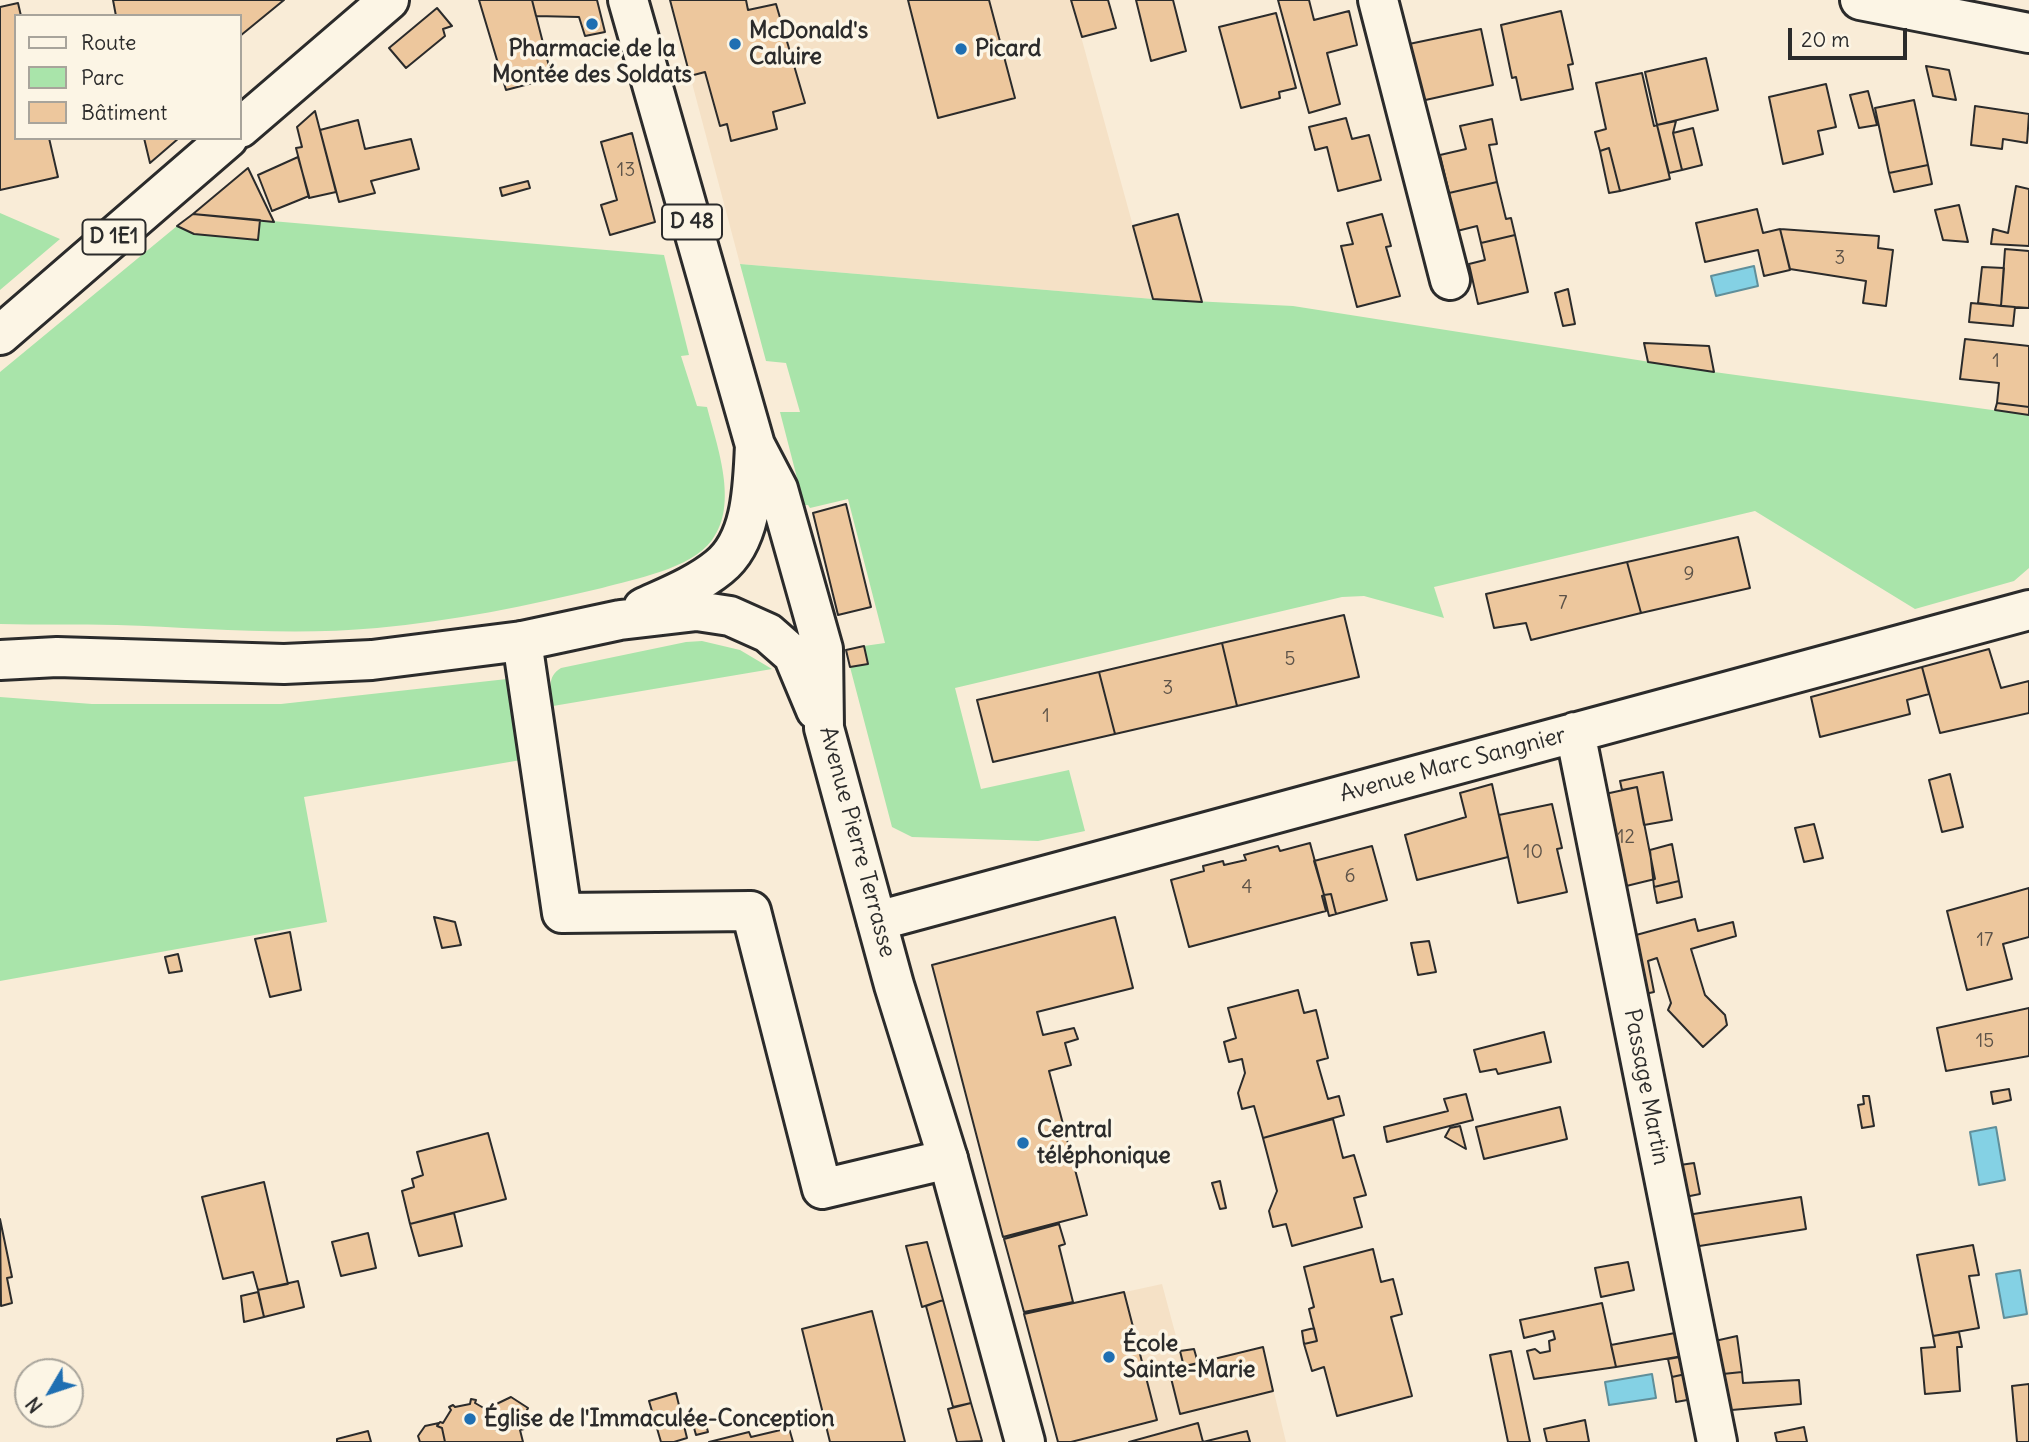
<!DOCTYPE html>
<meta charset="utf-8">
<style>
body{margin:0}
#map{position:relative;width:2029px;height:1442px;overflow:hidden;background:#f9ecd7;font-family:Delius,sans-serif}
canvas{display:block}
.legend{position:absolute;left:14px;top:14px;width:228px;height:126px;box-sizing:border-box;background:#fcf5e5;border:2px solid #a8a49b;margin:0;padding:9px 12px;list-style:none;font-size:21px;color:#2b2b2b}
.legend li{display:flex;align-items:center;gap:14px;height:35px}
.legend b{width:35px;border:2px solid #a8a49b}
.north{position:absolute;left:14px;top:1358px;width:70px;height:70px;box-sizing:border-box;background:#fcf5e5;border:2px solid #a8a49b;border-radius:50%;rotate:231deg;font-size:19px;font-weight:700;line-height:28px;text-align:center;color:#2b2b2b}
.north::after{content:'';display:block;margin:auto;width:24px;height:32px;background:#1f6fb2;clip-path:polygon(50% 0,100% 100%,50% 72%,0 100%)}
.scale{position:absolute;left:1788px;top:28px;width:119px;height:32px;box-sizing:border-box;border:4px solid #2b2b2b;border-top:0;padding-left:9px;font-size:21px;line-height:24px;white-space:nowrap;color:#2b2b2b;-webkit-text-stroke:5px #fcf5e5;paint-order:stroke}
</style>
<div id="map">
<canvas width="2029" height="1442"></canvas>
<ul class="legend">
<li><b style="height:9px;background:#fcf5e5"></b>Route</li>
<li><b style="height:19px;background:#a9e4aa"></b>Parc</li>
<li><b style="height:19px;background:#edc79d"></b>Bâtiment</li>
</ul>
<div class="north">N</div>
<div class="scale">20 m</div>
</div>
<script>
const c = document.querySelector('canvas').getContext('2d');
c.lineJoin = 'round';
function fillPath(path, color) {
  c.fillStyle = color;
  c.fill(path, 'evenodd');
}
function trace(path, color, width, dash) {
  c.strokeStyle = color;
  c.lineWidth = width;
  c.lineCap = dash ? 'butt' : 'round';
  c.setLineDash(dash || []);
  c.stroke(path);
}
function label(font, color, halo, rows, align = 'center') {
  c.font = font + ' Delius,sans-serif';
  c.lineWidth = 7;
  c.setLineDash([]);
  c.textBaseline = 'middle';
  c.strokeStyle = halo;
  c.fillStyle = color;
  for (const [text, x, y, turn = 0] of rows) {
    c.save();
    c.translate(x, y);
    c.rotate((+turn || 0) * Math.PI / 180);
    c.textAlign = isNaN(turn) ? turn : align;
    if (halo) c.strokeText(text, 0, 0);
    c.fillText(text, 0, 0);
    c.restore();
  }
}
fillPath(new Path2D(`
 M670,0h401l82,299 -413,-35z
 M1162,1284l22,82 79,-19 23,95h-228l-34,-128z`), '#f5e1c6');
fillPath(new Path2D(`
 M0,213l60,26 -60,51z
 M260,220l404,35 25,100 -8,1 16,50 10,1c10,39 32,97 5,133 -21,29 -78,39 -110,48 -75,18 -149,33 -225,40 -87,8 -174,0 -260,-3 -39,-1 -78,0 -117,-1v-252l177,-146 17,8z
 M740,264l413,35 140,7 421,66 315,43v153l-15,13 -99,28 -160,-98 -321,76 10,31 -80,-22 -22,1 -387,91 26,101 88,-19 16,61 -47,10 -126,-4 -20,-10 -42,-160 18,-3 -4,-18 21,-3 -37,-144 -38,9 -2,-3h-4l-24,-93h20l-14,-49 -20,-2z
 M702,641l38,9 32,19 -219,37c-2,-16 -7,-29 8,-38l125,-26z
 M507,679l8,11 6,70 -217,37 23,125 -327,59v-284l92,7h189z`), '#a9e4aa');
const water = new Path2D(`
 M1754,266l4,20 -42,10 -5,-20z
 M1996,1127l9,53 -26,5 -9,-53z
 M2020,1270l7,44 -23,4 -8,-44z
 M1652,1374l4,24 -47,7 -4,-23z`);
fillPath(water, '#84d1e4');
trace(water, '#608f9a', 2);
const building = new Path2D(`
 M113,0h171l-44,36v-20h-124z
 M479,0h53l20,78 -46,12z
 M532,0h65l8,32 -20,4 -6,-19 -43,-1z
 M670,0h76l2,10 28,-6 29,99 -32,9 4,17 -46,12 -4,-17 -7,2 -15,-54 -15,4z
 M908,0h81l26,98 -77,20z
 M1071,0h37l8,28 -34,9z
 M1136,0h37l13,51 -35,10z
 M1278,0h31l5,20 35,-9 8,34 -30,8 13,51 -31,9z
 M18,3l3,13h-5v122h33l9,39 -58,13v-183z
 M437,8l15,18 -9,3 2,7 -39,32 -17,-20z
 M1561,11l12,53 -5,1 5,24 -52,11 -5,-23 -4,1 -11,-53z
 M1276,13l20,75 -17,4 1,6 -39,10 -22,-81z
 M1481,29l12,56 -72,16 -12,-57z
 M1706,58l12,52 -61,15 -12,-53z
 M1926,66l23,4 7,30 -23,-4z
 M1642,73l12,53 3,-1 13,54 -50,12 -11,-43 -9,3 -5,-19 11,-3 -10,-46z
 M1826,84l10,43 -18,4 5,23 -40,10 -14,-67z
 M1868,91l9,34 -18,3 -9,-33z
 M1914,100l14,65 -39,8 -14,-65z
 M1975,106l54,8 -2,29 -24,-4 -1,10 -31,-4z
 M315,111l21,81 -27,6 -13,-50 6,-1 -5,-20z
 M1346,118l6,21 17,-4 12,45 -43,11 -11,-44 -12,3 -6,-23z
 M1492,119l5,25 -8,1 8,37 -48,11 -9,-38 26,-6 -6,-23z
 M358,120l7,29 46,-10 8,30 -48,12 4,12 -36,9 -19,-72z
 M1676,121l-3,12 9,37 -13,3 -12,-48z
 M1693,128l9,37 -20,5 -9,-37z
 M632,133l23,89 -45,13 -9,-30 16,-5 -16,-58z
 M144,138h35l-29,25z
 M1609,148l11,43 -11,2 -9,-42z
 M298,157l11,39 -37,15 -14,-36z
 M1928,165l4,19 -38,8 -5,-19z
 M248,168l26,54 -81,-8z
 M528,181l2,7 -28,8 -2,-8z
 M1497,182l9,37 5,-1 4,17 -34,8 -4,-17 -20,5 -8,-38z
 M2016,186l13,3v57l-38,-2 2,-15 15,4z
 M1959,205l9,37 -25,-2 -8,-30z
 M1757,209l6,24 17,-4 10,41 -26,6 -6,-26 -53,12 -9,-39z
 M193,214l67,6 -2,20 -64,-6 -17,-8z
 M1178,214l24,88 -49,-3 -20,-73z
 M1382,214l9,32 -5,1 14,49 -43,11 -16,-61 12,-2 -6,-21z
 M1780,229l99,7 -1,12 15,2 -7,56 -23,-3 3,-22 -76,-12z
 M1515,235l13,57 -50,12 -9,-40 16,-4 -4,-17z
 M2005,249l24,2v57l-28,-2z
 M1982,267l22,1 -3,38 -23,-3z
 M1568,289l7,35 -12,2 -8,-33z
 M1971,303l44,4 -2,19 -44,-4z
 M1965,339l64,7v61l-32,-4 2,-20 -39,-4z
 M1644,343l65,3 5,26 -66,-10z
 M1997,403l32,4v8l-34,-5z
 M846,504l25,103 -33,8 -25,-102z
 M1738,537l12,51 -109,25 -14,-51z
 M1627,562l14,51 -110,27 -5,-17 -32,5 -8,-34z
 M1344,615l15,62 -122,29 -15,-63z
 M1222,643l15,63 -122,28 -16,-62z
 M864,646l4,18 -18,3 -4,-17z
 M1989,649l12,39 28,-7v32l-89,20 -18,-66z
 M1922,667l7,27 -22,6 3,14 -90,23 -9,-40z
 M1099,672l16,62 -122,28 -16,-62z
 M1663,772l9,48 -28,5 -7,-38 -15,3 -2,-9z
 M1950,774l13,53 -21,5 -13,-52z
 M1492,784l16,73 -91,23 -12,-45 61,-18 -6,-24z
 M1637,787l18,92 -41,10 -18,-93z
 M1552,804l10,44 -5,1 10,43 -49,11 -19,-88z
 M1814,824l9,34 -19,4 -9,-34z
 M1310,843l14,52 -2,1 4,15 -137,36 -18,-67 33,-9 -1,-5 20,-5 1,4 22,-5 -2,-5 34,-9 2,5z
 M1672,844l7,37 -25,6 -4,-37z
 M1372,846l15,54 -51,14 -5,-20 -7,1 -10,-34z
 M1679,881l3,16 -25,6 -3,-16z
 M2029,888v49l-26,7 9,35 -45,11 -20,-79z
 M1331,894l5,20 -7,2 -5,-21z
 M434,917l21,5 6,23 -19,3z
 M1115,917l18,71 -96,24 6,23 31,-7 4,11 -13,4 6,22 -22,6 38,144 -84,22 -71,-272z
 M1695,919l3,12 35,-9 3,14 -45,13 14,46 20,20 2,10 -24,22 -35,-37 3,-7 -14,-45 -9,3 6,31 -18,4 -11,-58z
 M290,932l11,58 -31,7 -15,-58z
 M1429,941l7,31 -18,3 -7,-32z
 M178,954l4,17 -13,2 -4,-16z
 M1298,990l6,23 12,-3 12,48 -11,3 11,38 11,-3 5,19 -81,23 -9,-32 -12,3 -4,-16 7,-20 -3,-14 -13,3 -5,-20 12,-4 -8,-30z
 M2029,1008v48l-83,15 -9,-43z
 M1544,1032l7,30 -53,12 -2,-5 -16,3 -6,-22z
 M2009,1089l2,11 -18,4 -2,-12z
 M1466,1094l7,26 -86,22 -3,-15 64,-16 -4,-12z
 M1863,1096h6l5,30 -12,2 -4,-23 6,-1z
 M1560,1107l7,32 -83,20 -8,-32z
 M1333,1119l10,39 11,-3 12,40 -12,3 8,29 -70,19 -6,-22 -13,3 -4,-16 8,-20 -14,-53z
 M1460,1126l6,23 -21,-12 5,-9z
 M488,1133l18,66 -96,25 -8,-33 12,-4 -2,-8 11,-4 -6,-23z
 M1694,1163l6,31 -20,4 -7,-32z
 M1220,1181l6,27 -6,1 -8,-26z
 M264,1182l24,102 -30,6 -5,-18 -30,7 -21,-82z
 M1801,1197l5,32 -119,19 -6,-32z
 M454,1213l8,33 -43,10 -9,-32z
 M0,1219l12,58 -5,1 5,25 -11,3z
 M1059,1224l6,20 -6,2 14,56 -49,10 -20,-73z
 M368,1233l8,35 -35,8 -9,-34z
 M927,1242l16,58 -21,7 -16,-61z
 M1973,1245l6,30 -10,1 10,52 -46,8 -16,-81z
 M1373,1249l8,33 12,-3 9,35 -11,3 21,79 -75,20 -13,-49 -12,4 -8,-27 13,-3 -8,-32 5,-2 -10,-40z
 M1628,1262l6,28 -33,7 -6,-29z
 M298,1281l6,26 -40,10 -6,-27z
 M258,1292l6,25 -20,5 -3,-26z
 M1124,1292l33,128 -86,22h-13l-34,-128z
 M943,1300l28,103 -18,4 -27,-101z
 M1602,1303l14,64 -82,12 -7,-28 8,-2 5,4 10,-2 -1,-10 6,-2 -2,-8 -29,7 -4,-18z
 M872,1311l33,131h-75l-28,-113z
 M1314,1328l3,13 -13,3 -2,-13z
 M1691,1330l4,24 -79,13 -5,-22z
 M1959,1332l3,15h-5l3,44 -35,3 -4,-46 14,-1 -2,-11z
 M1737,1336l5,36 -29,3 -7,-32z
 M1263,1347l10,44 -93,23 -11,-44z
 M1194,1349l4,14 -14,4 -4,-16z
 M1511,1351l19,91h-22l-18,-87z
 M1692,1355l3,17 -23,5 -4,-18z
 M1699,1371l5,26 -28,5 -4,-25z
 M1742,1372l1,11 56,-3 2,24 -81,7 -7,-36z
 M2029,1384v58h-12l-5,-56z
 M676,1393l11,45 -13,4h-13l-12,-41z
 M511,1397l17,11 -8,16 -24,6 -3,-14 2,-2 -3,-4 -3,1 -3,-2z
 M471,1399l5,1 -1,3 14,8 3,-1 3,4 -2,2 3,14 26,-7 2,6 -4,1 3,12h-78l-3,-14 -5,-2 3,-4 3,1 8,-13 -2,-3 4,-2 2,2 15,-3z
 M971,1403l11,38 -25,1 -9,-33z
 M703,1413l5,19 -12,3 -5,-18z
 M1585,1420l4,22h-42l-3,-13z
 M439,1423l-2,3 5,2 3,14h-25l-2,-6 7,-10z
 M1198,1423l5,19h-74z
 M1804,1427l3,15h-30l-2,-9z
 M789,1428l4,14h-84l40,-10 2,5z
 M368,1431l3,11h-34v-3z
 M1247,1431l3,11h-47z`);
fillPath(building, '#edc79d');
trace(building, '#2b2b2b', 2);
const minor = new Path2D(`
 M1378,0l72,280
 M1860,0l169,33
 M522,641l40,272 189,-2 71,278 126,-30
 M1575,732l142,710
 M877,921l1152,-311`);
const major = new Path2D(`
 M628,0l127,445 23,44 45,160 1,79 70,257 54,174 77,283
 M240,128l149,-128
 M0,335l228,-197
 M643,608c26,-12 54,-23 76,-41 34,-27 34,-83 36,-122
 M0,660l57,-3 227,7 88,-4 150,-19 98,-21 77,-9 33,5 38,17 25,22 23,55`);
trace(minor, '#2b2b2b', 44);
trace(major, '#2b2b2b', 44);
trace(minor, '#fcf5e5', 38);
trace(major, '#fcf5e5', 38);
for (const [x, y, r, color] of [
 [592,24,7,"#1f6fb2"],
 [735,44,7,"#1f6fb2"],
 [961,49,7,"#1f6fb2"],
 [1023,1143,7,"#1f6fb2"],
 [1109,1357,7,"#1f6fb2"],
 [470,1419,7,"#1f6fb2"]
]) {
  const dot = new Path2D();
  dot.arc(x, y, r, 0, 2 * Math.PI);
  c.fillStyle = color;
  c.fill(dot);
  trace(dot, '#fcf5e5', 2.5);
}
label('19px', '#5c5248', null, [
 ["13",626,171],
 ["3",1840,259],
 ["1",1996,362],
 ["9",1689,575],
 ["7",1563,604],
 ["5",1290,660],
 ["3",1168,689],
 ["1",1046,717],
 ["12",1626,838],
 ["10",1533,853],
 ["6",1350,877],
 ["4",1247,888],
 ["17",1985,941],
 ["15",1985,1042]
]);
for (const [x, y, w] of [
 [692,222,60],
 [114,237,63]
]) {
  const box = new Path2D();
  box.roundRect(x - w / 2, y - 17.5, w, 35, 5);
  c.fillStyle = '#fcf5e5';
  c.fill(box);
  trace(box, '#2b2b2b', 2);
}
label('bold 21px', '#2b2b2b', null, [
 ["D 48",692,222],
 ["D 1E1",114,237]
]);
label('bold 23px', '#2b2b2b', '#fcf5e5', [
 ["McDonald's",749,31],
 ["Caluire",749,57],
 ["Pharmacie de la",592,49,"center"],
 ["Montée des Soldats",592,75,"center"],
 ["Picard",975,49],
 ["Central",1037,1130],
 ["téléphonique",1037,1156],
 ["École",1123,1344],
 ["Sainte-Marie",1123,1370],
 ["Église de l'Immaculée-Conception",484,1419]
], 'left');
label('23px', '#2b2b2b', '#fcf5e5', [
 ["Avenue Marc Sangnier",1453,765,-15],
 ["Avenue Pierre Terrasse",857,842,75],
 ["Passage Martin",1646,1087,79]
]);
</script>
